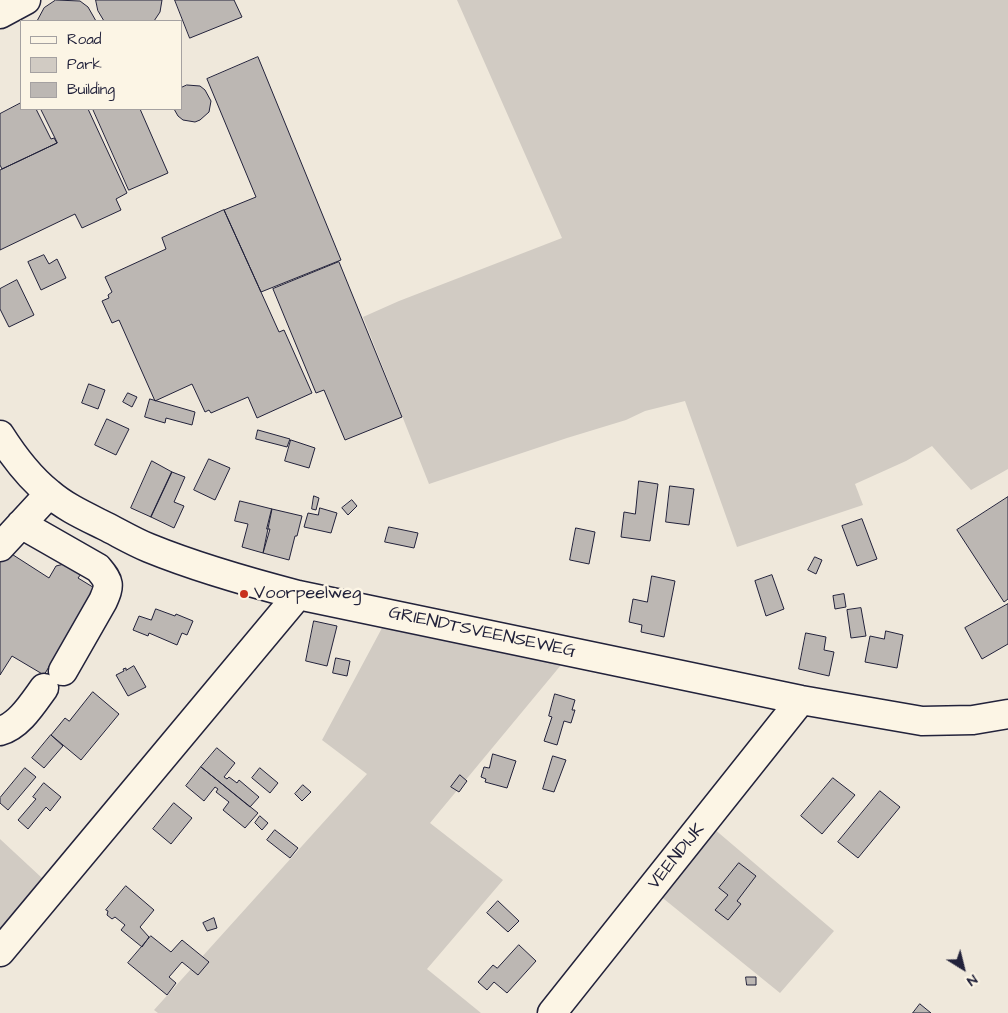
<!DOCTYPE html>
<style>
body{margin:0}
#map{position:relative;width:1008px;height:1013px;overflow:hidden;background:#efe8db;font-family:"Architects Daughter",sans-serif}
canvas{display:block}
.legend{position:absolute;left:20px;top:20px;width:162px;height:90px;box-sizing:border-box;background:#fcf5e5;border:1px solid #a5a1a1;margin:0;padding:6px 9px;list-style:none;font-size:15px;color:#22223b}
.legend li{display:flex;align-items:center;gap:10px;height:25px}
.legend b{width:25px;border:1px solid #a5a1a1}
.north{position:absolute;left:938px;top:943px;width:50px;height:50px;-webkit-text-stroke:4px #fcf5e5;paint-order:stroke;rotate:144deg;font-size:14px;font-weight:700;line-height:20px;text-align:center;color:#22223b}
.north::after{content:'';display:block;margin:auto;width:18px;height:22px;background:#22223b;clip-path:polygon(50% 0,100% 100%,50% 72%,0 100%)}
</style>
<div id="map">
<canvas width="1008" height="1013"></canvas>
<ul class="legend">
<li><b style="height:6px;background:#fcf5e5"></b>Road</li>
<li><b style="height:14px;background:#d1cbc3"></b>Park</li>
<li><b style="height:14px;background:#bcb7b3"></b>Building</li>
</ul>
<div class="north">N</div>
</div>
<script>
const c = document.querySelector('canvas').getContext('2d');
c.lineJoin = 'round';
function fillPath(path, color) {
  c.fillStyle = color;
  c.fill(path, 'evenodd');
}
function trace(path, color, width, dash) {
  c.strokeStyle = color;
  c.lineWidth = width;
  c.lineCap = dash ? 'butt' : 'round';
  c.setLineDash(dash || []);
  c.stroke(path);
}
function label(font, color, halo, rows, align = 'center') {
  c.font = font + ' "Architects Daughter",sans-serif';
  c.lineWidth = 5;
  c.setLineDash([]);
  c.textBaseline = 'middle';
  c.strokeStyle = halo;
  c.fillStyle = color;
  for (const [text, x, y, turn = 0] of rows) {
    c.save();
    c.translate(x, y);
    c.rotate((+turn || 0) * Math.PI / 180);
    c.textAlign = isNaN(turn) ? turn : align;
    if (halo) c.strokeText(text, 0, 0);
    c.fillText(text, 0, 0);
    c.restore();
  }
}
fillPath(new Path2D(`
 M457,0h551v469l-37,21 -39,-44 -26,15 -51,23 8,21 -126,42 -52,-146 -40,10 -19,9 -59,18 -138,46 -66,-167 36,-16 163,-63z
 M382,628l179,37 -131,158 73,57 -76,89 54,44h-323l-4,-3 213,-236 -45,-34z
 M713,828l121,103 -54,62 -121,-98z
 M0,839l42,39 -42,52z`), '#d1cbc3');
const building = new Path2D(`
 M56,0l24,1 8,6 8,14h-59l7,-13z
 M96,0h66l-2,12 -6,9h-50l-6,-10z
 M175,0h59l8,17 -52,21z
 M258,57l83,203 -80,32 -37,-82 32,-13 -49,-118z
 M187,85l13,1 5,4 6,11 -2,11 -9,8 -5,2 -12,-2 -5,-4 -4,-7h7v-21z
 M21,103v6h15l15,30 3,-1 3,5 -55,26 -2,-4v-51z
 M41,109h47l39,84 -11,6 5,11 -39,18 -7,-14 -75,36v-80l57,-27z
 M93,109h47l28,64 -39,17z
 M224,210l55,122 5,-2 28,63 -55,25 -9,-21 -37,16 -2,-3 -4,2 -13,-28 -37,17 -36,-81 -7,3 -10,-22 7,-3 -1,-3 4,-3 -7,-15 61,-28 -4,-11z
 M44,255l5,9 8,-5 9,19 -25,12 -13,-28z
 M339,262l63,155 -57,23 -21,-50 -8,3 -43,-104z
 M17,280l17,35 -25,12 -9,-18v-20z
 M89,384l16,6 -7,19 -16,-6z
 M128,393l9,4 -5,10 -9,-5z
 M150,399l45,13 -3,13 -26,-7 -1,5 -20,-6z
 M107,419l22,10 -13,26 -21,-10z
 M258,430l32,9 -3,8 -31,-8z
 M291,440l24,8 -6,20 -24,-7z
 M209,459l21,9 -15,32 -21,-10z
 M152,461l20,11 -21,45 -20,-9z
 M172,472l13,5 -11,25 10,4 -10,22 -23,-11z
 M639,481l19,3 -8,57 -29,-4 3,-25 11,2z
 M670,486l24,3 -5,36 -23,-3z
 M314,496l5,2 -3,12 -4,-1z
 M1008,497v102l-4,3 -47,-72z
 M352,500l5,6 -9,9 -6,-7z
 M240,501l32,8 -9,44 -21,-6 6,-23 -13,-3z
 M320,508l17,5 -6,20 -27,-6 4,-14 10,2z
 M272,509l30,7 -5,20h-2l-6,24 -26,-7 7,-24h-3z
 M862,519l15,40 -20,7 -15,-40z
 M389,527l29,6 -4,15 -29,-6z
 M576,528l19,4 -6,32 -19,-4z
 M7,551l42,27 7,-12 8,-2 17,10 -3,4 18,11 -52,86 -32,-19 -12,19v-112z
 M815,557l7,3 -6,14 -8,-4z
 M772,575l12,34 -18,7 -11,-35z
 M652,576l23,5 -11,56 -23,-5 1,-7 -13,-3 4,-23 14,3z
 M844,594l2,13 -11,2 -2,-13z
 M1008,604v40l-26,15 -17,-31z
 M861,608l5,28 -15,2 -4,-28z
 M156,609l19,7 1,-2 17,7 -6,14 -5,-2 -5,12 -28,-12 -1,3 -15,-6 6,-14 12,4z
 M314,621l23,5 -10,40 -21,-5z
 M886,631l17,4 -6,33 -32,-6 5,-26 14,3z
 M806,633l20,4 -2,13 10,2 -5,24 -30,-7z
 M336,658l14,3 -3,15 -14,-3z
 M134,666l12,21 -18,9 -12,-21 8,-4 -1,-2 3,-1v2z
 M93,692l26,22 -38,46 -30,-25 14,-17 4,3z
 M555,694l20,6 -3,10h3l-4,13 -7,-2 -7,24 -13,-4 8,-24 -3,-1z
 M51,735l12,11 -19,22 -12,-10z
 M217,748l18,15 -11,14 3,2 2,-2 8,6 2,-3 20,17 -9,10 -49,-40z
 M493,754l23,7 -9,27 -22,-6 1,-3 -5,-2 3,-10 5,1z
 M553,756l13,4 -12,32 -11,-3z
 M201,767l57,46 -13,15 -22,-18 6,-8 -13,-10 2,-3 -3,-2 -11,14 -18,-15z
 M25,768l11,9 -28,33 -8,-7v-5z
 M260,768l18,15 -8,10 -18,-15z
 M460,775l7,6 -8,11 -8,-5z
 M833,778l22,17 -33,39 -21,-18z
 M44,783l17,14 -11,14 -4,-4 -18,22 -10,-9 18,-21 -3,-2z
 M303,785l8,7 -9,9 -7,-7z
 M880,791l20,16 -42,51 -20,-16z
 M174,803l18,15 -21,26 -18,-15z
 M260,816l8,7 -6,7 -7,-7z
 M275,830l23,18 -8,10 -23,-18z
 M739,863l17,13 -19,25 4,3 -13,16 -13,-10 13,-15 -9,-7z
 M126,886l28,24 -14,17 9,10 -7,10 -21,-17 4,-5 -10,-8 -3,2 -5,-4 1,-4 -2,-1z
 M498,901l21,20 -11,11 -21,-19z
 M214,918l3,10 -10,3 -4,-8z
 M151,936l20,16 11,-12 27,22 -11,13 -16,-13 -13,15 7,6 -9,12 -39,-32z
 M519,945l17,16 -29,32 -13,-11 -7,8 -9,-8 15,-17 4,3z
 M746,977h10v8h-9z
 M920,1004l11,9h-18z`);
fillPath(building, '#bcb7b3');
trace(building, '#22223b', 1);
const minor = new Path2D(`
 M0,14l26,-14
 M0,435c14,22 29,42 49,58 16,14 36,23 56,33 14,7 29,16 44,22 49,20 99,34 149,47l503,105 121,21 51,-1 35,-6
 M21,524l77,44c12,14 12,17 5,33l-40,70
 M0,547l49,-53
 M0,731c19,-5 33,-28 44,-43
 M0,952l298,-357
 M552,1013l249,-313`);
trace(minor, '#22223b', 31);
trace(minor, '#fcf5e5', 28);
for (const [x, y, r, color] of [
 [244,594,5,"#c8321e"]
]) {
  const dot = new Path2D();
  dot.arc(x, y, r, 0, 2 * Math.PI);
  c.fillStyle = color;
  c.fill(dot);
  trace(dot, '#fcf5e5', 2);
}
label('18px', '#22223b', '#fcf5e5', [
 ["Voorpeelweg",254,594]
], 'left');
label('18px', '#22223b', '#fcf5e5', [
 ["GRIENDTSVEENSEWEG",482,633,12],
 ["VEENDIJK",677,857,-51]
]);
</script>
